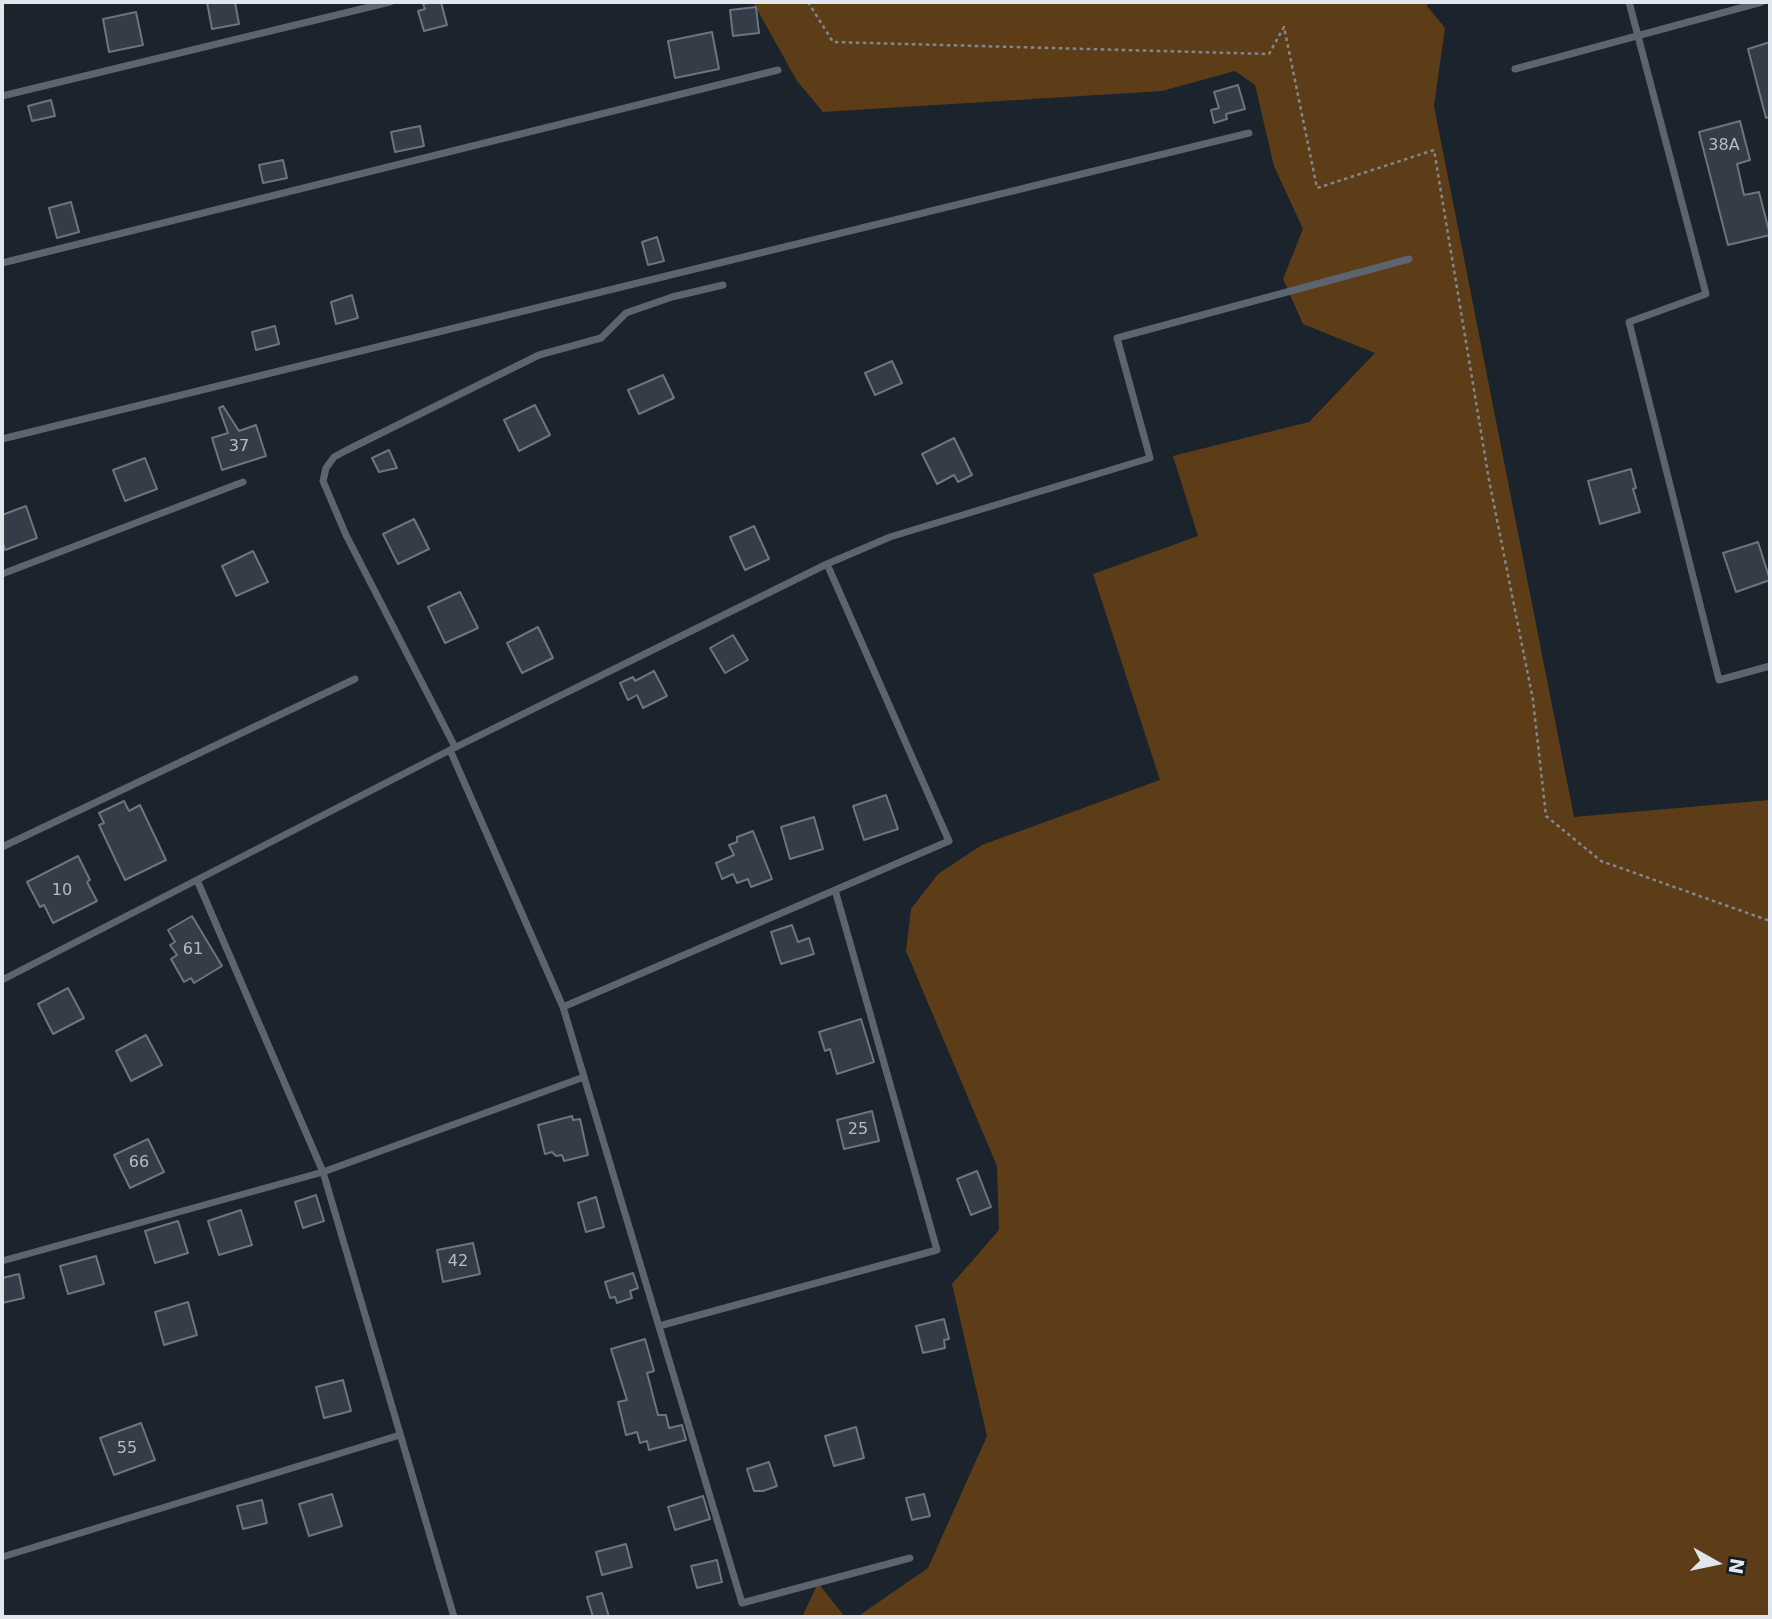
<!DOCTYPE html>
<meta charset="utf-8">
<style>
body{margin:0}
#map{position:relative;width:1772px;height:1619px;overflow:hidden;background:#1b232d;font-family:"DejaVu Sans",sans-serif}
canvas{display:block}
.frame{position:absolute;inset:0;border:4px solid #e1e6ed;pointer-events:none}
.north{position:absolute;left:1681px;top:1528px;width:70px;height:70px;-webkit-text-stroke:5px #121a23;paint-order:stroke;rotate:99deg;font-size:19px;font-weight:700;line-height:28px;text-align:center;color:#e1e6ed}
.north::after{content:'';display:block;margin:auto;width:24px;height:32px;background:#e1e6ed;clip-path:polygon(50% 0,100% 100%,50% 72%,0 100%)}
</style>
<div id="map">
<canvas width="1772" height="1619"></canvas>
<div class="frame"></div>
<div class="north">N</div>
</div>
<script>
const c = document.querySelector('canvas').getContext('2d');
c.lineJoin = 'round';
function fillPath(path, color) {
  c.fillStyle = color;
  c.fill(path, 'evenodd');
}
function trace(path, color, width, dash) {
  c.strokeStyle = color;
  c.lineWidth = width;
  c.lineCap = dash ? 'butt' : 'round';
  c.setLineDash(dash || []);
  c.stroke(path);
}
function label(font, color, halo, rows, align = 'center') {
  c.font = font + ' "DejaVu Sans",sans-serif';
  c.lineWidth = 7;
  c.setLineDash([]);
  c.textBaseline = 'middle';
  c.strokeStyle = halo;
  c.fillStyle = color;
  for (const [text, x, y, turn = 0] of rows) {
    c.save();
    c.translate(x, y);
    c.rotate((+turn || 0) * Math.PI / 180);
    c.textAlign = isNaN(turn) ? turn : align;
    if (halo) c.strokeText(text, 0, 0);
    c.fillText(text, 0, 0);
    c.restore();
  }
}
fillPath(new Path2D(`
 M753,2h675l-1,4 18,22 -11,78 140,711 196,-17v817h-913l71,-49 59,-132 -35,-152 47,-54 -2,-64 -91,-215 5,-42 27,-35 44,-29 178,-65 -67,-206 105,-38 -25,-80 136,-34 66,-69 -72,-29 -20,-45 20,-50 -29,-63 -19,-81 -20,-14 -73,20 -339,21 -26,-31z
 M818,1583l27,34h-43z`), '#5d3d17');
const building = new Path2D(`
 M207,2h28l4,22 -27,5z
 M433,2h8l6,23 -23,6 -6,-20 7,-2 -2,-5z
 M756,7l3,26 -26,3 -3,-26z
 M136,12l7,33 -34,7 -6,-33z
 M712,32l7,37 -44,9 -7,-37z
 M1770,42v75l-4,1 -18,-69z
 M1238,85l7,24 -19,5 1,5 -13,4 -3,-13 8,-2 -5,-16z
 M51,100l4,16 -23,5 -4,-15z
 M1740,121l10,39 -13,4 7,31 15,-3 11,43 -42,10 -29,-113z
 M420,126l4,20 -29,6 -4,-20z
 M283,160l4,18 -24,5 -4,-18z
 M71,202l8,30 -22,6 -8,-30z
 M657,237l7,24 -16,4 -6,-23z
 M352,295l6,23 -22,6 -5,-22z
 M275,326l4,18 -23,6 -4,-18z
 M892,361l10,22 -27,12 -10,-22z
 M663,375l11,23 -35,16 -11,-24z
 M535,405l15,30 -31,16 -15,-31z
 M223,406l16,25 17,-6 10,31 -44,14 -10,-32 16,-5 -9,-25z
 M954,438l18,37 -14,7 -4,-7 -17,9 -15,-30z
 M389,450l8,18 -18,4 -7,-14z
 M145,458l12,31 -32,12 -12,-31z
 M1631,469l5,19 -3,1 7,23 -40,12 -12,-43z
 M26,506l11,32 -32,12 -3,-9v-26z
 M414,519l15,30 -31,15 -15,-30z
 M754,526l15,33 -24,11 -15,-33z
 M1758,542l12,38 -34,12 -13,-39z
 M253,551l15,31 -32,14 -14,-30z
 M460,592l18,36 -33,15 -17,-36z
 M538,627l15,31 -31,15 -15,-30z
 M733,635l15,25 -23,13 -15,-25z
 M654,671l13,25 -24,12 -6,-13 -9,5 -8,-17 13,-6 2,4z
 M886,795l12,34 -34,11 -11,-34z
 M124,801l5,10 11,-6 26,55 -41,20 -26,-55 5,-2 -5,-10z
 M814,817l9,32 -33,10 -9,-32z
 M753,831l19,48 -21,8 -3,-8 -11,4 -4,-9 -11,5 -6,-16 18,-8 -5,-10 8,-3v-5z
 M78,856l12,24 -3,2 10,19 -44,22 -9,-18 -4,2 -13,-25z
 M192,916l30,50 -28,17 -3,-5 -7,4 -13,-23 6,-4 -7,-10 5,-3 -7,-12z
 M792,925l6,17 11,-4 5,16 -33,10 -10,-32z
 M68,988l16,30 -31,16 -15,-30z
 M861,1019l13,43 -37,12 -7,-25 -5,2 -6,-19z
 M146,1035l16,30 -31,16 -15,-30z
 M872,1111l7,30 -35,8 -7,-29z
 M572,1116l1,4 7,-1 8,36 -24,6 -2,-6 -6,1 -4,-4 -7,2 -7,-29z
 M148,1139l16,33 -34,16 -16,-33z
 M977,1171l14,36 -20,8 -14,-36z
 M316,1195l8,26 -21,7 -8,-26z
 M596,1197l8,30 -18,5 -8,-29z
 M241,1210l11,35 -33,10 -11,-34z
 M178,1221l10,32 -33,10 -10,-32z
 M473,1243l7,31 -37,8 -6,-32z
 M96,1256l8,28 -36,10 -8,-28z
 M633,1273l5,15 -8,3 2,7 -15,5 -2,-6 -5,1 -5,-16z
 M19,1274l5,24 -22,5v-25z
 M188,1302l9,33 -33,10 -9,-33z
 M944,1319l5,20 -5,1 1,8 -22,5 -7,-27z
 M645,1339l9,32 -7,2 11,42h8l3,13 13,-3 4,15 -37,10 -2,-9 -7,2 -3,-11 -11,3 -8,-33 9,-2 -16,-51z
 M343,1380l8,31 -27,7 -8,-31z
 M141,1423l14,37 -41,15 -14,-37z
 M856,1427l8,31 -30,8 -9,-30z
 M769,1462l8,24 -14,5h-9l-7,-22z
 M332,1494l10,32 -33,10 -10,-32z
 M924,1494l6,22 -18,4 -6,-22z
 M703,1496l7,23 -35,11 -7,-23z
 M262,1500l5,23 -24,6 -6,-23z
 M626,1544l6,23 -30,8 -6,-23z
 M717,1560l5,22 -25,6 -6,-22z
 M602,1593l7,24h-16l-6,-20z`);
fillPath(building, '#343d47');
trace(building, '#6b7580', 2);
trace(new Path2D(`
 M808,2l25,40 436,12 15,-27 33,161 117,-38 55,330 44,220 13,116 55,45 169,60`), '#818790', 2.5, [3.5, 3.5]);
trace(new Path2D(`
 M1629,2l77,292 -77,28 90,358 51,-14
 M1515,69l247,-67
 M2,96l388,-94
 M2,263l776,-193
 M2,439l1247,-306
 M2,574l241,-92
 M455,747l-109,-212 -23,-54 3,-13 8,-11 13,-7 192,-95 62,-17 25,-25 46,-16 51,-12
 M450,750l113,257 179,596 168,-45
 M2,847l353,-168
 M197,880l126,292 131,445
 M2,980l448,-230 377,-186 63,-27 260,-79 -33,-120 292,-79
 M563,1007l386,-166 -122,-277
 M2,1261l321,-89 261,-95
 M659,1326l278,-76 -102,-360
 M2,1557l398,-122`), '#5b646f', 7);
label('16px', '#b6bcc4', null, [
 ["38А",1724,146],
 ["37",239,447],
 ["10",62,891],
 ["61",193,950],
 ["25",858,1130],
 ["66",139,1163],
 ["42",458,1262],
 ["55",127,1449]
]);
</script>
